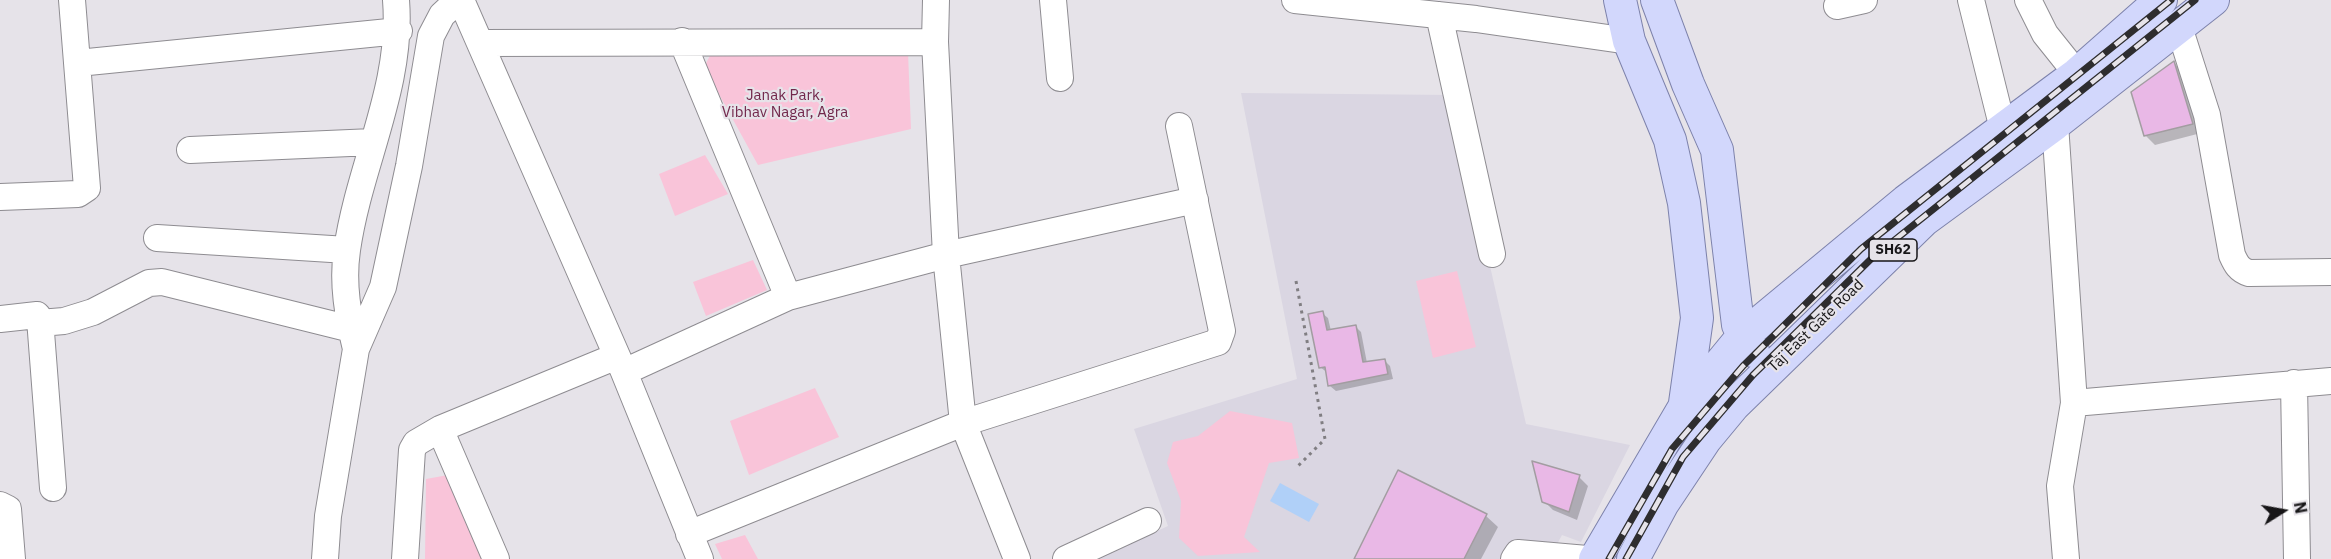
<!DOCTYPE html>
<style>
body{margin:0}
#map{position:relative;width:2331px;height:559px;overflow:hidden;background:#e6e3e9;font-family:"IBM Plex Sans",sans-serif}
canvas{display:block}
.north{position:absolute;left:2253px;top:481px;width:60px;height:60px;-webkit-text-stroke:4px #e6e3e9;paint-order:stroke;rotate:79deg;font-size:16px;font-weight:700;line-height:24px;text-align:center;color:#171618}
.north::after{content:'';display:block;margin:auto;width:21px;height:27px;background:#171618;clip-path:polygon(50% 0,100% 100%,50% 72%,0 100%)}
</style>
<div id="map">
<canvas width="2331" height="559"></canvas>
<div class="north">N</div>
</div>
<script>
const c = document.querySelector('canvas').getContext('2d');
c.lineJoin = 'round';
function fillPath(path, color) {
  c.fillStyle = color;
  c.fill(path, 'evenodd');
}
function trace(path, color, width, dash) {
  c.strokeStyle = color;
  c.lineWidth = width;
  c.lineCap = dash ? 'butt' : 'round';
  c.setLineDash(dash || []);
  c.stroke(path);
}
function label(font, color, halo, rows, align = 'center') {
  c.font = font + ' "IBM Plex Sans",sans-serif';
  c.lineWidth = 4.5;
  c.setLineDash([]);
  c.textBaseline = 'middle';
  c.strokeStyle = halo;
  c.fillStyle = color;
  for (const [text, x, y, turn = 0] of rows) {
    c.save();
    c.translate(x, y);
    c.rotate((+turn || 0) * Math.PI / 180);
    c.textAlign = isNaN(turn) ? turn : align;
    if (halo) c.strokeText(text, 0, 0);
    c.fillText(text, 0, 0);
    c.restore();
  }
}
fillPath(new Path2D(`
 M1241,93l210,2 75,329 104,21 -49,97 -19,-7 -13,24h-452l71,-33 -34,-97 163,-50z`), '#dad6e2');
fillPath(new Path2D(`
 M713,50l195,2 3,77 -153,36 -54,-98z
 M705,155l23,39 -53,22 -16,-42z
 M753,260l14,30 -61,26 -13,-34z
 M1457,271l19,76 -43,11 -17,-77z
 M815,388l24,49 -90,38 -19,-54z
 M1230,411l62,12 7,35 -30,5 -25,74 16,15 -62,4 -19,-18 2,-37 -14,-38 6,-21 25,-6z
 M448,475l36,84h-59l1,-80z
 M745,535l13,24h-36l-7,-15z`), '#f9c4d9');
fillPath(new Path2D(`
 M1280,483l39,21 -10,18 -39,-21z`), '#b0d0f8');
fillPath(new Path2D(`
 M2174,63l8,8 19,62 -46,12 -9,-9 -13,-44z
 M1322,313l6,5 3,13 24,-5 6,6 6,31 17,-3 6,6 3,13 -57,12 -6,-5 -2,-13 -8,-6z
 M1579,477l9,9 -11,34 -24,-10 -9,-9z
 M1486,516l12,11 -17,32h-126z`), '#0003');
const building = new Path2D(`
 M2174,61l19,63 -49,12 -13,-44z
 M1323,311l4,19 29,-5 7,37 22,-3 3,15 -60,12 -3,-19 -6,1 -11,-54z
 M1532,461l48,14 -11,37 -27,-10z
 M1398,470l89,44 -23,45h-110z`);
fillPath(building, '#e9b8e6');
trace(building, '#a29da1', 1.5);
const minor = new Path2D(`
 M461,0l163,372 76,187
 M1053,0l7,78
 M1295,0l181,19 153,22
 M1971,0l32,129
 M2028,0l17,34 32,40
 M1837,6l27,-6
 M1439,15l53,239
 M2179,27l28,88 25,140c4,9 7,15 17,18l82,-1
 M682,41l106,256
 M935,42l1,-42
 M481,43l454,-1 11,213 17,168 54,136
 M78,63l321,-32
 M2047,112l8,12 19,279 -14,83 6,73
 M190,150l183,-8
 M0,197l78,-3 9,-6 -15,-188
 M157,238l190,12
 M0,319l37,-4 3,4 13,169
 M40,323l24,-2 29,-9 56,-29 13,-1 189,47
 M356,349c-8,-33 -14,-65 -9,-99 12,-85 56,-163 49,-250
 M624,372l164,-75 158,-42 249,-55
 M2294,383l3,176
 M2074,403l257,-22
 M440,429l56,130
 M0,505l8,4 4,50
 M689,534l274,-111 255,-81 4,-11 -43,-205
 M325,559l3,-43 28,-167 27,-62 26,-121 22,-130 11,-21 16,-15
 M405,559l7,-109 4,-7 24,-14 177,-73
 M1066,559l82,-38
 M1514,559l4,-6 69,6`);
const major = new Path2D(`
 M1620,0l9,41 41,99 14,63 13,115 -13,92
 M1657,0l31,84 29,66 21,175 15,26
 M1595,559l88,-150 60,-73 163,-135 171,-127 84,-74
 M1633,559l30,-56 42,-63 29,-35 190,-185 131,-96 158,-124`);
trace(minor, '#8e8c91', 28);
trace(major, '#7d82ab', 34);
trace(new Path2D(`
 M1296,281l29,158 -28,28`), '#807e82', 3, [3, 4.5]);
trace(minor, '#fff', 26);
trace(major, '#d2d7fc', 32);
const rail = new Path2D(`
 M1609,559l63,-110 71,-83 118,-117 310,-249
 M1626,559l57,-102 70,-82 118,-116 324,-259`);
trace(rail, '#2e2d2f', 7);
trace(rail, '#e6e3e9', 4.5, [14]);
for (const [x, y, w] of [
 [1893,250,48]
]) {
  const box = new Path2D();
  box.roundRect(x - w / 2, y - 11, w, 22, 4.5);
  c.fillStyle = '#e6e3e9';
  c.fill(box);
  trace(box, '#171618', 1.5);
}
label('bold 14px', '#171618', null, [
 ["SH62",1893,250]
]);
label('15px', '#72284c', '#e6e3e9', [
 ["Janak Park,",785,96],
 ["Vibhav Nagar, Agra",785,113]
]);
label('15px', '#171618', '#e6e3e9', [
 ["Taj East Gate Road",1816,326,-44]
]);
</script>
